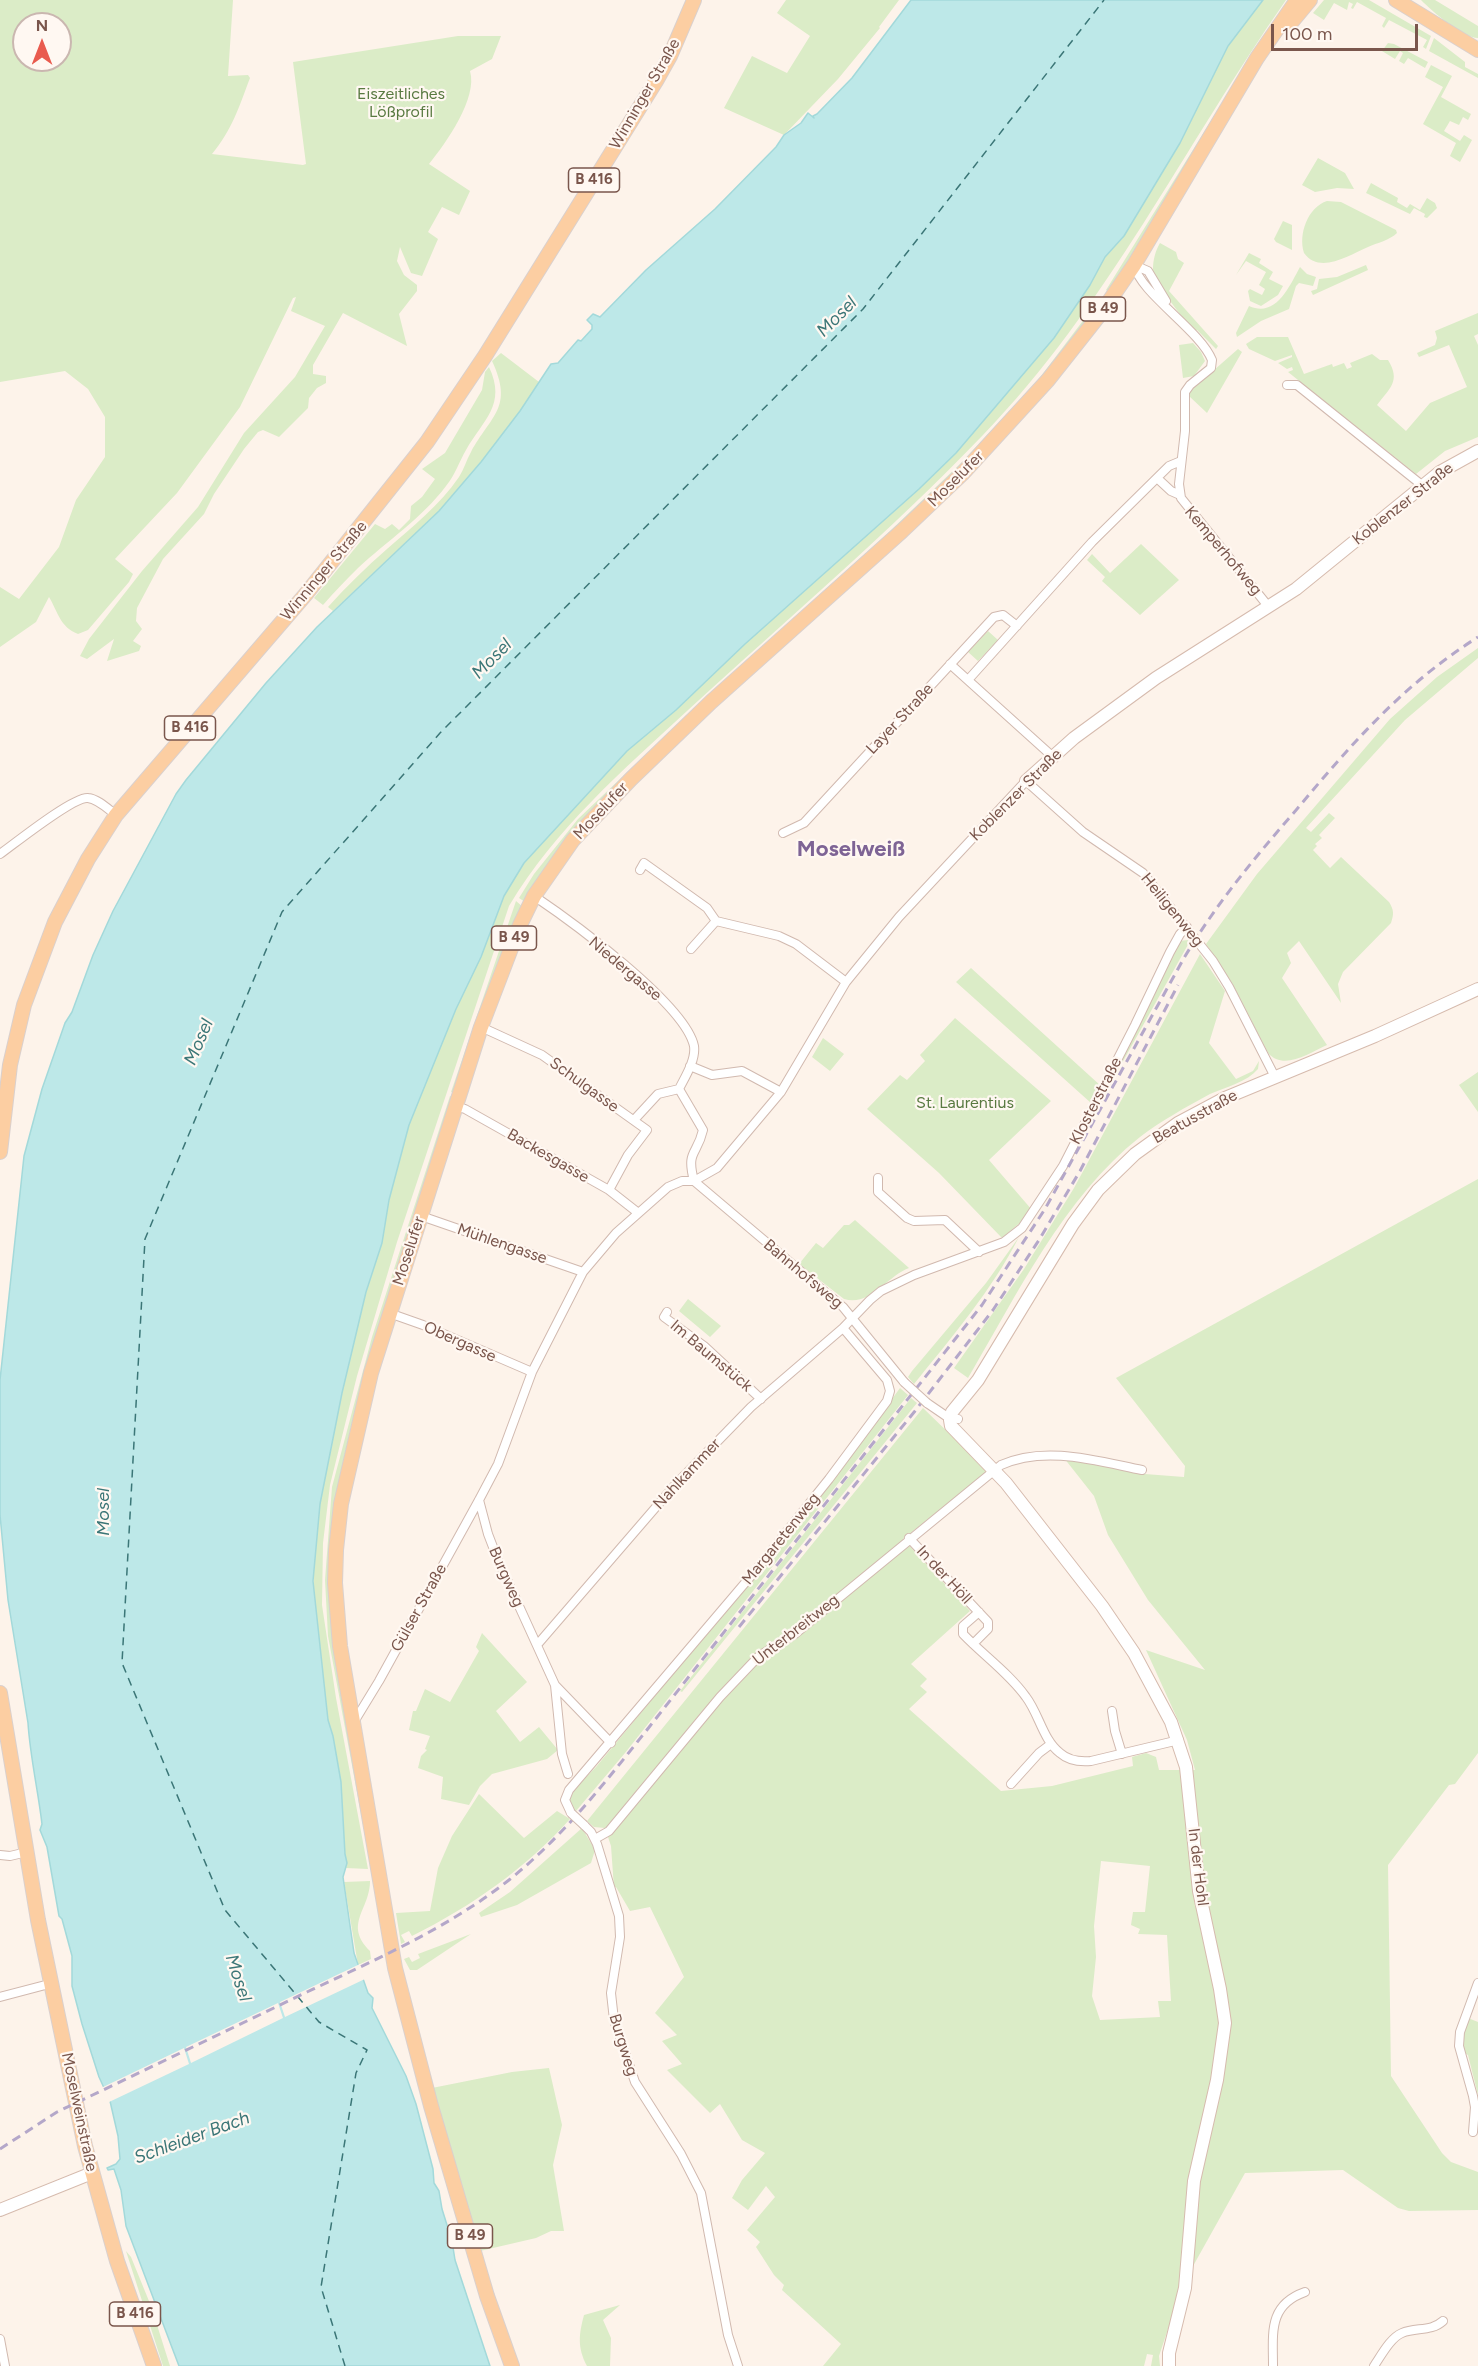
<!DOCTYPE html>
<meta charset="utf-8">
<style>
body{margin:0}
#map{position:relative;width:1478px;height:2366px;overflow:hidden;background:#fdf3ea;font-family:Figtree,sans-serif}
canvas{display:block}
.north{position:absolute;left:12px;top:12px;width:60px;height:60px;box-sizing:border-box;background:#fff8f2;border:2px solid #cab7b0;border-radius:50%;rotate:0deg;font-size:16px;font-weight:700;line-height:24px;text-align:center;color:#7a564c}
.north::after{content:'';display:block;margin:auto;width:21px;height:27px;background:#e95b4e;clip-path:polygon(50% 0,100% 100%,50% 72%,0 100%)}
.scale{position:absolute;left:1271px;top:24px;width:147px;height:27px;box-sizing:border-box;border:3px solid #7a564c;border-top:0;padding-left:8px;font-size:18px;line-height:21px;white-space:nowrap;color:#7a564c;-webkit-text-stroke:4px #fff8f2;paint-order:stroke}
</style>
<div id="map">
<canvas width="1478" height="2366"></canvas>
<div class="north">N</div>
<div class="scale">100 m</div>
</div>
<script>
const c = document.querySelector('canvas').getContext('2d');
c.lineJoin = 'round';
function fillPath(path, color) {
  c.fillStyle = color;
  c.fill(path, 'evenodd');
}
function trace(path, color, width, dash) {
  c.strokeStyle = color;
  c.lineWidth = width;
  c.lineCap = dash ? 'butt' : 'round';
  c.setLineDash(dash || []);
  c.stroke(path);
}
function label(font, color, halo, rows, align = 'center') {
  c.font = font + ' Figtree,sans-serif';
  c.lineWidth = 4.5;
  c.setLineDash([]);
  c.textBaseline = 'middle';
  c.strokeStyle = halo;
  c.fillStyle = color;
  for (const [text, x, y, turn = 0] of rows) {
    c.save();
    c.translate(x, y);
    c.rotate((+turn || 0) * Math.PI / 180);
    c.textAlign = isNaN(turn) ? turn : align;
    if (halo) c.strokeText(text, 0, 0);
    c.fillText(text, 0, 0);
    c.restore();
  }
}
fillPath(new Path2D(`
 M0,0h233l-5,76 20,-1 2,3c-11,29 -18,52 -38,76l91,11 3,-1 -13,-102 165,-26h43l-9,23 -22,12c8,27 -24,72 -41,93l41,27 -11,24 -17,-8 -14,25 10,7 -16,37 -11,-3 -11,-26 -3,14 7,14 13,10v6l-18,23 8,32 -64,-33 -30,52v9l13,2v7l-9,5 -8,10 -1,10 -29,29 -16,-7 -5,2 -14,17 -30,45 -10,20 -41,45 -26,49 -1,13 6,8 -9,12 8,5 -2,5 -32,10 7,-22 -27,20 -7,-3 9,-17 53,-68 56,-64 46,-74 51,-56 30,-51 -34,-15 5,-14 -3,1 -53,109 -63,86 -62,66 18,15 -4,8 -41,48 -10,4c-18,-7 -20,-22 -29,-37l-13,25 -36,25v-60l19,12 40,-52 17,-47 29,-43v-40l-17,-28 -23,-18 -65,11zM24,24h36v36h-36z
 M786,0h113l-20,27 1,1 -42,51 -54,56 -60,-27 28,-52 35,17 23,-37 -33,-23z
 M1263,0h23c-101,145 -179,307 -303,435 -93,97 -197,185 -296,276 -65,60 -132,118 -178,195l-112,336 -40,134 -27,109 -7,58 -1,62 14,93 32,171 -22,-1 1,-5 -2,-9 -5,-79 -7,-39 -5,-16 -11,-86 -4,-59 7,-71 22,-112 24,-100 17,-56 6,-36 20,-75 47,-116 25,-52 23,-61 20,-33 103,-112 49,-41 69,-66 174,-155 37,-36 98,-115 51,-81 17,-18 58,-96 48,-97z
 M1324,0h45l62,36 -5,13 -3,-2 4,-7 -38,-20 -5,8 -2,-2 4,-8 -29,-16 -4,7 -2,-1 2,-4 -4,-2 -2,8 -13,-7 -10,17 -11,-7z
 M1421,0h14l43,26v12c-15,0 -45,-26 -57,-38z
 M1434,38l31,24v5l13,7v4l-49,-27z
 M1388,43l6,1 34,18 -3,6 -17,-10 -4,6 -5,-3 4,-8 -3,-2 -5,8 -13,-8z
 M1253,53l-144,239 -3,-2z
 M1431,65l21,11 -11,21 30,17 -3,6 -5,-3 -4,8 -9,-4 -6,10 16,10 4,-6 8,5 -12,22 -10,-6 6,-13 -33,-19 20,-37 -18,-10z
 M1318,158l27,15 9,16 -17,-1 -22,4 -13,-7z
 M1371,183l27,15 -1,4 10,6 3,-4 10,6 7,-12 8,5 2,5 -10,10 -3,-1 1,-3 -11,-6 -4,6 -44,-21z
 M1327,201l14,1 55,28 1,3c-7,7 -20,10 -29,14 -19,8 -48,28 -64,6 -6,-19 4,-46 23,-52z
 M1283,221l9,4v25l-16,-8 -2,-3z
 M1160,243l16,9 2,7 6,4 -15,28 49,55 -2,3 -19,-19h-4c-9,-10 -39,-48 -40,-60 0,-10 2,-18 7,-27z
 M1249,253l12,6 -2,4 14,9 -4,7 14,7 -5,9 -17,11 -11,-5 -2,-10 2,-2 12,6 3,-6 -6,-4 7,-13 -20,-11 -10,14z
 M1366,265l2,5 -55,25 -2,-4 6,-2 2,-10 18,-2z
 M1300,267l7,7 9,3 -3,9 -14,-3 -3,3 -7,23 -28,12 -24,16 -1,-4 13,-27c27,12 40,-19 51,-39z
 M1478,313v21l-4,2 4,9v92l-33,14 -29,23 -128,-102 5,-2 -1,-3 -5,2 -9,-6 14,-6v-2l-17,6 -26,-12 -3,-5 11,-7h31l16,37 28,-10 1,3 11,-4 3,6 5,-2 -2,-4 22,-9 8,6h8c13,21 2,28 -11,45l29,26 24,-28 37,-16 -18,-42 -30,12 -2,-4 18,-8 2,-7 -2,-7z
 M1085,318l3,2 -47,62 -77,85 -389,362 -22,27 -28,46 -6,-4 15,-24 44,-55 126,-120 185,-167 72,-69 77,-83z
 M1193,343l8,9 4,9 -11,15 -11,2 -4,-33z
 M1238,349l4,3 -35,61 -18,-17v-4z
 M501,353l38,29 -19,29 -39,51 -42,49 -106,100 -5,-4c19,-21 38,-40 59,-58 25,-22 53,-44 72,-72 5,-8 7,-16 12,-25 20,-37 43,-44 21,-91z
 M489,367c18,38 -6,53 -23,83 -7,12 -11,25 -20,36 -24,32 -59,55 -88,82 -12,12 -24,24 -35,37l-9,-7 61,-74 10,5 7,-5 7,6 11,-11 1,-13 11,-9 13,-18 -13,-10 23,-16 37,-63 3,-18z
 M1141,544l38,36 -39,35 -38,-34 3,-4 -18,-17 5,-6 18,19z
 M988,631l10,9 -20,21 -10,-9z
 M1478,648v10l-73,62 -99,108 5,4 18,-19 6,5 -16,17 3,3 -7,6 2,2 -4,4 17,18 11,-11 48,45c5,8 5,12 2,21l-48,49 -5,12 3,19 -42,-62 -12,12 4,10 -9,15 45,67c-18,8 -43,26 -59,8l-36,-70 -26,-39 51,-70 133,-155 47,-42z
 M516,901l7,6 -18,37 -50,149 -4,-1z
 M1188,940l2,1 -93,167 82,-167z
 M1200,954l25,37 -16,52 27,36 17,-8 6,-10 -1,8c-11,13 -32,18 -48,25 -24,13 -49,27 -70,43 -77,61 -123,158 -172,241l-14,-10 70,-99 50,-81z
 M971,968l130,118 -10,17 -135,-121z
 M955,1018l96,83 -62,59 43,50 -11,12 -19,16 -63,-65 -72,-64 33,-34 7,5 18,-19 -5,-6z
 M823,1038l21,16 -14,17 -18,-14z
 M1478,1072v40l-19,-27z
 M450,1096l3,1c-24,73 -49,147 -71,221 -30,96 -57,193 -51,294l40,256 -43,-232 -3,-56 7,-93 40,-150z
 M1478,1179v574l-23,31 -6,1 -61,80 3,211 51,77 9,9 27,10v38l-69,1 -11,-3 -55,-38 -98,3 -62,111 -24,72 1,10h-9l2,-11 -6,-1 -3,12h-321l18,-22 -59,-54 2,-5 -10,-10 -18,-28 4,-5 -13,-12 28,-33 -9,-11 -18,24 -16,-12 10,-18 23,-27 -23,-13 -22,-36 -10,9 -43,-43 15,-6 -20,-23 15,-6 -22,-22 29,-36 -34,-70 -20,4 -14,-24 -2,1 -3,-42 -6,-18 -11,-1 -7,-6 336,-413 65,63 -85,68 67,72 -59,53 16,15 -7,7 7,6 -18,17 92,82 51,-5 81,-20 -1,-9 14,-4 10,4 3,13h36l-8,-30 -41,-90 59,20 -57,-70 -40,-65 -14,-39 -30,-38 81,16 39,3 1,-11 -69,-88zM1101,1861l49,5 -5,46h-12l-2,13 9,4 -2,5 29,1 4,66h-13l2,16 -60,3 -8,-24 4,-39 -2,-31z
 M855,1220l54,48c-22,8 -39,39 -65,31l-45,-35 17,-21 7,5 21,-23h5z
 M1019,1237c-27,53 -67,100 -105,147l-6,-7 4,-6 74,-88z
 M688,1299l33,27 -11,11 -31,-26z
 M900,1388l8,7 -283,358 -49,58c-6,-6 -9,-11 -5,-19l25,-25 234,-283z
 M911,1398l6,5 -235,289 -2,-1z
 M482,1633l45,49 -31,29 24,31 19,-15 19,23 -11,9 -55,15 -12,12 -11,19 -28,-6 2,-22 -25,-9 3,-12 6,-6 -2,-1 5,-13 -21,-6 4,-19h3l9,-22 25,13 29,-51 -3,-4z
 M479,1794l45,44 33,-27 13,8c-45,50 -98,87 -158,117l-3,-5 -8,4 4,7 -4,2 -5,-31 34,-2 8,-43 14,-32z
 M582,1828l13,22 -4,13 -74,42 -36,12 -2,-4 31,-21z
 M370,1881c0,29 -27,43 0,70l1,8 -13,6 -14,-83z
 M471,1934l-54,36h-7l-6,-11 5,-2 3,5 8,-4 -2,-4z
 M1468,2018l10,4v73l-10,-40 -4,-2c-4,-13 0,-23 4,-35z
 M549,2068l13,57 -9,40 11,66h-13l-15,7 -56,13 -48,-163 80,-16z
 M126,2251l5,6 20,49 19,60h-7z
 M620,2305l-17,15 8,18 -1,28h-23c-10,-19 -8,-32 -3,-51z`), '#dbecc7');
const water = new Path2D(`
 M911,0h352l-35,46 -48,97 -56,93 -19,21 -15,28 -36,53 -98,115 -37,36 -174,155 -69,66 -49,41 -103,112 -20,33 -23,61 -25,52 -47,116 -20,75 -7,43 -16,49 -24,101 -22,111 -7,77 15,139 5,16 8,46 4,72 2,9 -4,14 11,76 14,40 5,5 -1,10 34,68 10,28 17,65 1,14 5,8 3,18 10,32 3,19 35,106h-311l-53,-140 -5,-36 -7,-21 -6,1 -1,-2 9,-4 4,-5 -2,-23 -8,-35 -11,-24 -17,-53 -10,-38v-30l-10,-37 -3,-3 -12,-69 -7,-17 2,-6c-4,-34 -12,-68 -14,-101l-20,-123 -8,-85v-135l24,-224 18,-67 23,-66 7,-11 21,-57 20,-44 63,-117 10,-14 80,-97 51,-56 122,-116 42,-49 39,-51 31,-47 7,-1 20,-23 3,1 11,-12v-4l-5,-5 6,-6 7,3 46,-47 69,-61 61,-62 8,-12 17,-12 7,-10 6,5 -1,-2 4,-2 35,-36z`);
fillPath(water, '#bde8e8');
trace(water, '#a3d9da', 1.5);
fillPath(new Path2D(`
 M360,1964l7,14 -82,39 -5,-15z
 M278,2003l5,15 -92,45 -5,-16z
 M184,2048l5,16 -82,39 -6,-15z`), '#fdf3ea');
trace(new Path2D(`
 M345,2366l-24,-79 35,-214 11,-23 -48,-28 -94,-112 -103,-247 23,-424 137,-327 158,-179 423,-424 241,-309`), '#3b7677', 1.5, [8, 6]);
const street = new Path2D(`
 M1134,265c6,28 66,65 78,95l-1,8 -21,17 -5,7v39l-6,53 2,14 87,108
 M1134,265l14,6 18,30
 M1287,385h10l126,101
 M1157,478l14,13 9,4
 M950,664l102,92
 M968,680l124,-138 77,-76 12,-5
 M783,833l21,-10 190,-206 9,-2 14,11
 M0,854c14,-10 74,-58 88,-56 10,1 20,11 28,17
 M640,870l4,-7 63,45 9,13
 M534,896c37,25 151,108 160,150 2,14 -9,31 -15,43
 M691,949l25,-28 63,15 17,8 50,38
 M481,1027l61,28 105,75 -19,25 -19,35
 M690,1066l22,9 30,-4 39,21
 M455,1106l10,3 144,81 28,22
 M634,1120l24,-26 21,-5 24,41c-6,26 -17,20 -9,51
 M878,1178v14l29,26 7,3 31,-1 34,32
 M694,1181l149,126 61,75
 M421,1216l162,56
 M667,1312l-3,5 40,29 57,53
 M389,1313l34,12 109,47
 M927,1403l19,13 12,3
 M479,1500l9,34 10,26 57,125 56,58
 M909,1538l79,84v7l-15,15
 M979,1612l-16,14v8c20,21 46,39 63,63 13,17 17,43 34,56 9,8 20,9 31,8l88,-21
 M537,1645l138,-160 76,-78 92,-79 27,-28 11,-9 33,-16 90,-33 18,-14 41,-62 72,-141 35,-73 10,-18 7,-7
 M555,1685l7,69 6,20
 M1112,1711l3,20 7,23
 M354,1722l25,-41 100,-181 19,-36 34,-92 51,-100 33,-39 52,-46 14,-6h12l23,-13 64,-76 65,-110 53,-65 127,-136 57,51 60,41 70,88 16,26 46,90
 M1011,1784l28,-31 12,-9
 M571,1813l-6,-13 4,-10 187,-220 73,-91 58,-78 3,-10 -3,-11 -44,-52
 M584,1825l7,7 6,12 22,72 1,21 -9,56 3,27 21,62 46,72 20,39 27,142 10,31
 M595,1839l14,-8 111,-134 39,-41 36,-22 206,-169c44,-20 96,-4 141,5
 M0,1855l10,1 17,-4
 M0,1997l53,-14
 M1473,2132l2,-25 -2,-11 -14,-50 1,-14 18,-49
 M0,2339l5,27
 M1273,2366c0,-33 -5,-61 32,-74
 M1374,2366c7,-10 16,-28 28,-33 14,-6 29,-1 41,-12`);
const secondary = new Path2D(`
 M1026,781l48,-43 82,-60 140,-89 144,-117 38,-21
 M0,2210l92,-37
 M1169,2366v-13l16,-65 9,-107 23,-101 8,-57 -5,-34 -21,-98 -13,-124 -15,-45 -37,-69 -32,-47 -96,-123 -55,-57 -1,-6 2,-8 26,-32 95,-156 25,-34 37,-36 43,-31 47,-25 150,-62 103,-47`);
const primary = new Path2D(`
 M1396,0l82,50
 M1290,24l20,-24
 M0,1152l10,-87 14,-60 31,-83 33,-63 28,-44 190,-221 121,-152 58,-86 171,-275 14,-25 24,-56
 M0,1693l38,227 47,226 32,115 37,105
 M512,2366l-25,-70 -56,-190 -36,-138 -55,-322 -5,-63 1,-33 5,-46 30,-131 110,-346 39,-102 14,-29 39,-56 58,-61 80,-77 191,-171 60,-57 86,-94 53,-67 33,-48 123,-207 40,-58`);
trace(street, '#d1b9af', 10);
trace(secondary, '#d6bbae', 14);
trace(primary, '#dad0cd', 16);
trace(street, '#fff', 8);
trace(secondary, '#fff', 12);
trace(primary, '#fccea2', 14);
trace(new Path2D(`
 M739,1627l176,-216 78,-101 46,-70 41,-69 98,-186
 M0,2149l57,-37c84,-40 167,-80 250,-120 70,-33 141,-64 202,-112 55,-44 98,-100 141,-154l332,-421 63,-96 139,-251c32,-54 72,-102 113,-149 56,-67 107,-125 181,-172`), '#b4a7c9', 3, [9, 6]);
const streetBridge = new Path2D(`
 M904,1382l23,21
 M571,1813l13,12`);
trace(streetBridge, '#d1b9af', 10, []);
trace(streetBridge, '#fff', 8);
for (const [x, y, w] of [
 [594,180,51],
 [1103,309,45],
 [190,728,51],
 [514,938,45],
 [470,2236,45],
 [135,2314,51]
]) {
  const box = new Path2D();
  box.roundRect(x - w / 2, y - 12, w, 24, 4.5);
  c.fillStyle = '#fff8f2';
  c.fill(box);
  trace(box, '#7a564c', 1.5);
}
label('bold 15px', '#7a564c', null, [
 ["B 416",594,180],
 ["B 49",1103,309],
 ["B 416",190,728],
 ["B 49",514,938],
 ["B 49",470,2236],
 ["B 416",135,2314]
]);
label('16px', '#597a41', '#fff8f2', [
 ["Eiszeitliches",401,94],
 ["Lößprofil",401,112],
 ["St. Laurentius",965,1103]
]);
label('16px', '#7a564c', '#fff8f2', [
 ["Winninger Straße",645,94,-60],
 ["Moselufer",956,479,-45],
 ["Koblenzer Straße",1403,504,-38],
 ["Kemperhofweg",1223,551,50],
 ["Winninger Straße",324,571,-50],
 ["Layer Straße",900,719,-47],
 ["Koblenzer Straße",1016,795,-45],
 ["Moselufer",601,811,-47],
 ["Heiligenweg",1172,910,51],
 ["Niedergasse",625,969,40],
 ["Schulgasse",584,1085,36],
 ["Klosterstraße",1096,1101,-63],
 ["Beatusstraße",1195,1117,-29],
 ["Backesgasse",548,1156,30],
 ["Mühlengasse",502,1244,19],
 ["Moselufer",409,1251,-72],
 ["Bahnhofsweg",803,1274,40],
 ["Obergasse",460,1342,24],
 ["Im Baumstück",711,1356,40],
 ["Nahlkammer",687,1474,-47],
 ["Margaretenweg",781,1539,-51],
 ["In der Höll",944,1575,47],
 ["Burgweg",506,1577,66],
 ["Gülser Straße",419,1608,-61],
 ["Unterbreitweg",796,1630,-38],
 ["In der Hohl",1198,1867,83],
 ["Burgweg",623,2045,73],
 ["Moselweinstraße",79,2112,78]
]);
label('italic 18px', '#3b7677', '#fff8f2', [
 ["Mosel",837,317,-45],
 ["Mosel",492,659,-45],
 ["Mosel",199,1042,-67],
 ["Mosel",104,1512,-90],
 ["Mosel",238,1978,72],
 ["Schleider Bach",192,2138,-20]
]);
label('bold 22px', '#7e6495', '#fff8f2', [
 ["Moselweiß",851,850]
]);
</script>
